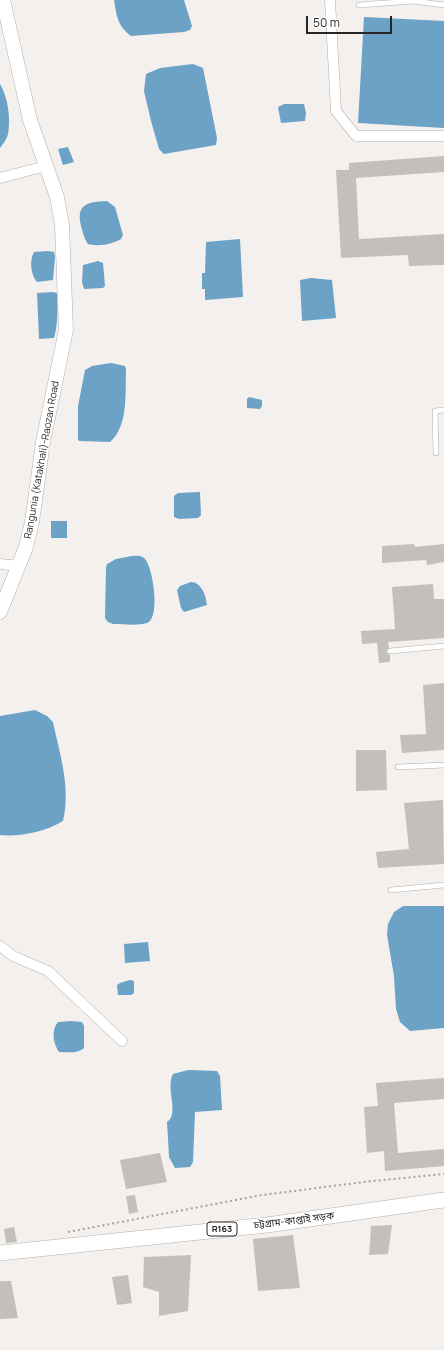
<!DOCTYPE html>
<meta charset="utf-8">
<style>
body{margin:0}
#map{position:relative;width:444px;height:1350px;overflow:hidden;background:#f4f0ed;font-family:Manrope,sans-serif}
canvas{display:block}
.scale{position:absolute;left:306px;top:16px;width:86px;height:18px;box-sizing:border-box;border:2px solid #282625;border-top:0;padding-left:5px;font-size:12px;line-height:14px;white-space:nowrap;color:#282625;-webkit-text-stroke:3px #fff;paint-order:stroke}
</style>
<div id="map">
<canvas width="444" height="1350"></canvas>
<div class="scale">50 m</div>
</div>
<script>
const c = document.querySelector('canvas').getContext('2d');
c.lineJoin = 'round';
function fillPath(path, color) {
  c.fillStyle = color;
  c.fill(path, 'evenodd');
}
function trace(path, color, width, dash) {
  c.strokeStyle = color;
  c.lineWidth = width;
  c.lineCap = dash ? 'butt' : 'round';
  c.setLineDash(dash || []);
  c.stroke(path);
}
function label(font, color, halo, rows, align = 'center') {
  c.font = font + ' Manrope,"Noto Sans Bengali",sans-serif';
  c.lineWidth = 3;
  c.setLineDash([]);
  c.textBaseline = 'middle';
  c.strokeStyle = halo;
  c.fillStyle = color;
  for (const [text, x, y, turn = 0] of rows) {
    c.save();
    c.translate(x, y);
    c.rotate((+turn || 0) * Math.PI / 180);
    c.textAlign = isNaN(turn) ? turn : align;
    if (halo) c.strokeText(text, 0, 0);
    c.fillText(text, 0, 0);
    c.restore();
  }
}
fillPath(new Path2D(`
 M114,0h70l8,26 -2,4 -6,2 -53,4c-14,-11 -14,-19 -17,-36z
 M364,17l80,4v107l-86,-5z
 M193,64l10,4 14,70 -1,7 -52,9 -5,-5 -8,-28 -7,-30 2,-17 14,-6z
 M0,84c8,13 11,35 8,50 -1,5 -5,10 -8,14z
 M284,104h20l2,9 -1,8 -24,2 -3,-16z
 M68,147l6,15 -11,3 -5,-16z
 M107,201l8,6 8,28 -2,4c-8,5 -23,8 -33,5 -4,-6 -5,-11 -7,-18 -5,-22 6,-24 26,-25z
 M240,239l3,58 -38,3v-11h-3v-16h3l1,-31z
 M48,251l6,1 1,5 -2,23 -16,2c-6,-7 -8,-21 -3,-30z
 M98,261l5,2 2,23 -2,2 -19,1 -2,-7 1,-17z
 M311,278l21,2 4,38 -34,3 -2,-41z
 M53,292l4,1c1,15 1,31 -3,45l-15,1 -2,-46z
 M111,363l14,3 1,3c-1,21 3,57 -16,73l-31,-1 -1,-2v-33l7,-36 7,-4z
 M249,397l13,3v6l-2,3 -13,-1v-9z
 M200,492l1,23 -3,3 -19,1 -5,-2v-21l4,-3z
 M51,521h16v17h-16z
 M132,556c4,0 8,-1 12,2 9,7 17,61 3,65 -10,3 -24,1 -34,1l-5,-2 -3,-4 1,-50 1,-4 9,-5z
 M191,582c10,0 15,13 16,23l-23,7 -3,-4 -4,-18 3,-4z
 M35,710l12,6 6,6c7,33 18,66 10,99 -18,11 -43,16 -63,14v-119z
 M403,906h41v122l-34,3 -10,-9 -4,-13 -2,-33 -7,-41 1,-11 6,-12z
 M148,942l2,19 -25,2 -1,-19z
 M130,980l4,1v12l-3,2h-13l-1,-10 3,-2z
 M71,1021l11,1 2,4v22c-7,6 -17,4 -25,4 -6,-9 -8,-22 -1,-30z
 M188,1070l29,1 3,5 2,34 -27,2 -2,50 -3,5 -15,1 -6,-11 -2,-35c13,-8 -2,-34 6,-48z`), '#6ca2c6');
fillPath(new Path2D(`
 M444,156v16l-88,6 3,61 85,-5v31l-35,1 -1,-11 -67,3 -5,-88h13v-7z
 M414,544l1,3 29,-3v18l-17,3 -1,-5 -44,3v-17z
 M433,584l1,15h10v39l-56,4 1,5 -3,5 4,3v7l-11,1 -2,-20 -15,1 -1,-13 34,-2 -3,-42z
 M444,683v67l-42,3 -2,-18 26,-1 -3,-49z
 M356,750h30l1,40 -31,1z
 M443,800l1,64 -66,4 -2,-16 33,-3 -5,-46z
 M444,1078v21l-50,4 4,50 46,-4v17l-59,5 -1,-20 -17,2 -3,-46 14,-1 -2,-23z
 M160,1153l7,29 -41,7 -6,-29z
 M135,1195l3,17 -9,2 -3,-18z
 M392,1225l-4,29 -19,1 2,-29z
 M14,1227l3,15 -11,1 -2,-14z
 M293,1235l7,53 -42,3 -5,-52z
 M191,1255l-3,56 -29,5v-24l-16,-5 1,-30z
 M128,1275l4,28 -15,2 -5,-28z
 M0,1281h11l7,37 -18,1z`), '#c3c0bc');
const service = new Path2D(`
 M359,5l54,-4 31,4
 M436,453l-1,-42 9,-1
 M390,651l54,-5
 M398,767l46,-2
 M391,890l53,-5`);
const minor = new Path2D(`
 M330,0l6,111 20,25h88
 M0,178l46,-12
 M0,564l19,2
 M0,946l13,10 35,15 74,70`);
const secondary = new Path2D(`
 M0,612l26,-65 6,-25 11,-80 23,-112 -4,-105 -5,-28 -27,-77 -27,-120`);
const primary = new Path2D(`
 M0,1253l267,-28 177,-25`);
trace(service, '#b3afac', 6);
trace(minor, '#b3afac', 11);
trace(secondary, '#b3afac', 15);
trace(primary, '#b3afac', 16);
trace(new Path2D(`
 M68,1232l194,-37 102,-13 80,-8`), '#a4a19f', 2, [2, 3]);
trace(service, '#fff', 5);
trace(minor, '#fff', 10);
trace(secondary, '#fff', 14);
trace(primary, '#fff', 15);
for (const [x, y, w] of [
 [222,1229,30]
]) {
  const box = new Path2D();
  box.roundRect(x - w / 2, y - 7, w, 14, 3);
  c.fillStyle = '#fff';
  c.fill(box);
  trace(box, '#282625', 1);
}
label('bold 9px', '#282625', null, [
 ["R163",222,1229]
]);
label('10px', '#282625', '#fff', [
 ["Rangunia (Katakhali)-Raozan Road",42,460,-80],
 ["চট্টগ্রাম-কাপ্তাই সড়ক",294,1221,-7]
]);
</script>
